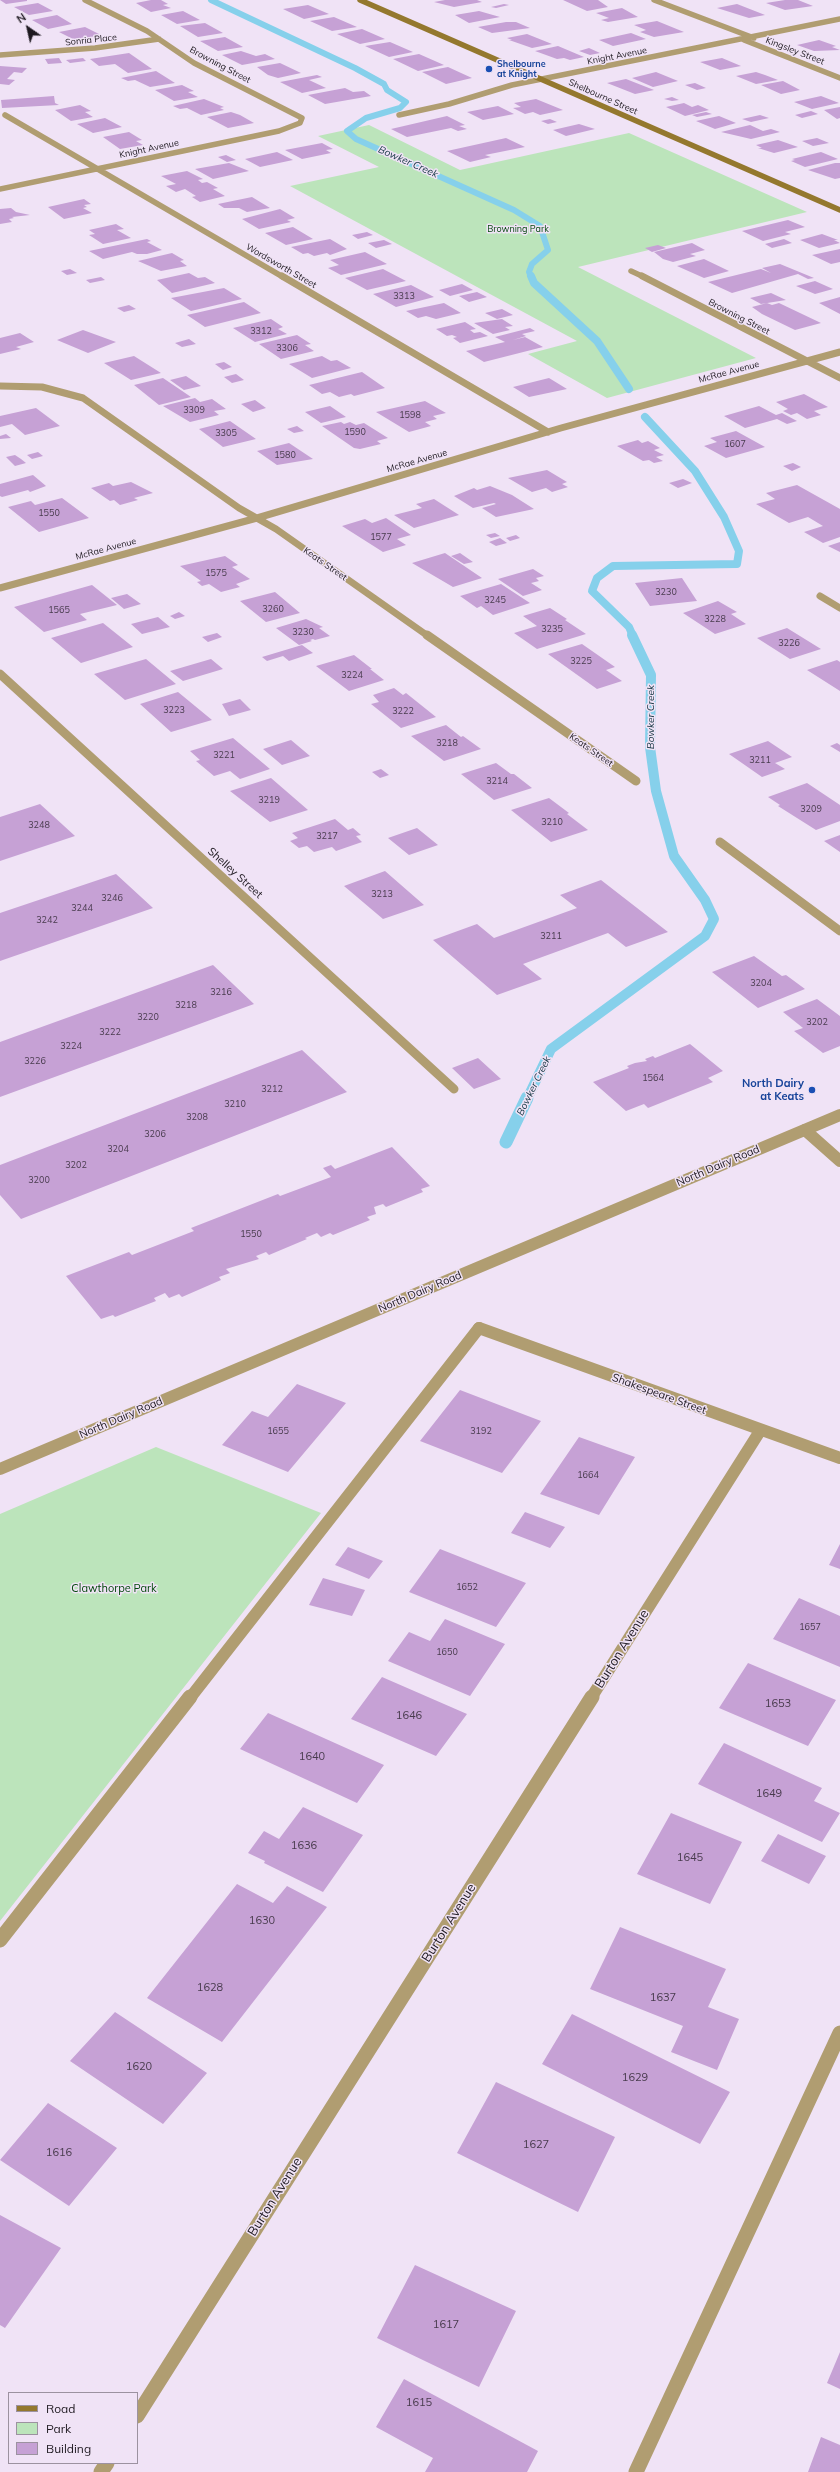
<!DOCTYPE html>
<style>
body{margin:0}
#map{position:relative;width:840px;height:2472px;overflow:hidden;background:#f0e3f6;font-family:Mulish,sans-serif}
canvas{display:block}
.legend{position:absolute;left:8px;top:2392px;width:130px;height:72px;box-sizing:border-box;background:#f0e3f6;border:1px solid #9c92a0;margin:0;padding:5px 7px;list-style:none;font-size:12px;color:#1e1920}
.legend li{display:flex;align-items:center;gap:8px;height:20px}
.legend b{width:20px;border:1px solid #9c92a0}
.north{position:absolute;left:8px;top:8px;width:40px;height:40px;-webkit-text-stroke:3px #f0e3f6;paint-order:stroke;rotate:326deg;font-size:11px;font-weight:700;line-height:16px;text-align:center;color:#1e1920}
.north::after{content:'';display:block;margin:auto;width:14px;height:18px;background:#1e1920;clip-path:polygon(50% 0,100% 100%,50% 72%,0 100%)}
</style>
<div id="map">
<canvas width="840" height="2472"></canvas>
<ul class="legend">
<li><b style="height:5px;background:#94782e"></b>Road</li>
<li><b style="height:11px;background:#bce4bb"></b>Park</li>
<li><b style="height:11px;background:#c6a1d5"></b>Building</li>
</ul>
<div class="north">N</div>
</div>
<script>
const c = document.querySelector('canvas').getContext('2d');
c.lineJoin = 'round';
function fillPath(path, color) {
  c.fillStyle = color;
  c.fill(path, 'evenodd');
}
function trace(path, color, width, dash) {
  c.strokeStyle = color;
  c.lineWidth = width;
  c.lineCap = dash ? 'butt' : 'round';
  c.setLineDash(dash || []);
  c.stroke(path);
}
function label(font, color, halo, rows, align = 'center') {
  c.font = font + ' Mulish,sans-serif';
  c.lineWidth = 3;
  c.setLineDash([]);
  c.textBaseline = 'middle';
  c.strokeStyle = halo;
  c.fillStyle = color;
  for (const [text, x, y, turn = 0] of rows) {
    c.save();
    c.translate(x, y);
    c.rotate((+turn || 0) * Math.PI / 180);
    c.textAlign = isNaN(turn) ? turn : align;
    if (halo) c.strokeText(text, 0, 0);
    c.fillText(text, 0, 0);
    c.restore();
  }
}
fillPath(new Path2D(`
 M369,125l91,45 169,-37 178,79 -229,55 178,91 -149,40 -79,-44 49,-13 -287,-155 89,-19 -61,-31z
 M156,1447l165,66 -321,408v-407z`), '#bce4bb');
trace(new Path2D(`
 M211,0l144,68 29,16 3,6 19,12 -6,6 -34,10 -19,13 9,8 158,71 26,16 8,24 -16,14 -3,8 2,5`), '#86d0eb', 6);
trace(new Path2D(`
 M531,276l3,7 63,58 32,48
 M633,636l-4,-9 -37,-36 5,-13 16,-12 124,-2 2,-13 -15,-34 -29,-46 -50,-54`), '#86d0eb', 8);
trace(new Path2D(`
 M527,1099l24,-50 154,-113 9,-17 -9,-19 -31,-44 -18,-65 -6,-44 1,-72 -19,-40`), '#86d0eb', 10);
trace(new Path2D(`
 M506,1142l21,-44`), '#86d0eb', 13);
fillPath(new Path2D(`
 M0,0h27v1l-21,3z
 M151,0h10l7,4 -5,1 8,3 -20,4 -15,-9z
 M445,0h32l5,2 -28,5 -20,-5z
 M563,0h35l10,7 -21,4z
 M785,0h13l15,6 -28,4 -19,-7z
 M38,3l15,8 -24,4 -15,-8z
 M504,4l5,1 -13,3 -5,-1z
 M737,4l23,9 5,2 -16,3 -32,-10z
 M308,5l21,9 -25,5 -21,-10z
 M622,8l16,9 -30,5 -7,-2 8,-2 -13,-5z
 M183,11l17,9 -23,4 -16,-9z
 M479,11l21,6 -31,6 -14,-8z
 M57,15l15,9 -24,5 -16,-9z
 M334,17l23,10 -25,4 -22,-10z
 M657,21l27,11 -30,5 -14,-5 6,-2 -12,-5z
 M506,22h10l14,6 -38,5 -14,-6z
 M205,23l18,10 -25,4 -18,-11z
 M85,27l16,8 -26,5 -16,-8z
 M362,29l23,10 -25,5 -23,-10z
 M631,33l15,6 -33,7 -14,-6z
 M527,34l25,10 -20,4 -23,-8h3l-5,-2z
 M225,37l18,10 -25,4 -18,-10z
 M819,40l17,6 -4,1 8,3 -26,1 -17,-6z
 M390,42l23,10 -24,5 -24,-11z
 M558,46l26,11 -14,3 -6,-2 -7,1 -22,-8z
 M589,48l11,5 -10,2 -11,-4z
 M241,51l15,5 9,-2 10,5 -33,6 -20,-10z
 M129,53l23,16 -24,4 -13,-9 -16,2 -9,-7z
 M419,54l25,11 -26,6 -25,-12z
 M59,58l3,5 -14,1 -3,-5z
 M83,58l3,3 -16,2 -4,-3z
 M722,58l19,8 -21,4 -20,-8z
 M280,63l21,10 -23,5 -10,-3 -11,-8z
 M0,66l27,2 -5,5 -8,-1 -7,7 8,1 -6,5 -9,-1z
 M448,67l24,11 -26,6 -24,-12z
 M156,71l19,12 -25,4 -15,-7 -7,1 -7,-3z
 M656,72l22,9 -25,6 -21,-9z
 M756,72l9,3 13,5 -22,4 -20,-8z
 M317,75l5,2 -13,3 17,8 -24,5 -22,-11z
 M626,79l28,11 -19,4 -28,-11z
 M783,81l17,9 -19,4 -20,-9z
 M695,83l11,5 -9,2 -12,-5z
 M182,85l12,6 -6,1 10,5 -24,4 -19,-11z
 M345,88l8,4 11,-1 7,5 -46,8 -17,-9z
 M54,96l1,7 4,2 -57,3 -1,-8z
 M821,96l18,7 -27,6 -18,-7z
 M672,97l7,3 -7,1 -8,-2z
 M204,99l20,8 -4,1 4,2 -23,5 -14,-7 -7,1 -7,-3z
 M536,99l27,11 -23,5 -7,-3 -8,2 -12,-6 8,-1 -7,-4z
 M684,103l8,4 6,-2 11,5 -24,6 -19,-9z
 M80,105l11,6 -6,1 8,5 -22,4 -16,-11z
 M498,106l16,8 -31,6 -16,-8z
 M840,107v11l-3,1 -13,-9z
 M811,111l7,3 -16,4 -7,-3z
 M231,112l9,3 14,8 -26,5 -21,-11z
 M706,112l6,2 -15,3 -5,-2z
 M760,115l9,3 -18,4 -9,-3z
 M447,116l18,9 -6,1 8,3 -9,2 -7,-3 -44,9 -16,-8z
 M719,116l17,7 -21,6 -19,-8z
 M105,118l17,9 -29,6 -16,-9z
 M550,119l7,3 -9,2 -7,-3z
 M579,124l16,5 -29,7 -13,-6z
 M750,125l13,6 8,-2 9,3 -29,7 -30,-7z
 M129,132l13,8 -6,1 7,4 -23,4 -17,-12z
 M506,138l19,9 -40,8 6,2 -21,5 -23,-11z
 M817,138l12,5 -16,3 -11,-5z
 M778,140l20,7 -24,6 -16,-5h4l-6,-3z
 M322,143l11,6 -7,1 5,3 -29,6 -17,-9z
 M277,152l16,8 -33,7 -15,-8z
 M821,152l17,7 -33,8 -14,-6 4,-1 -3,-1z
 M226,155l10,5 -9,2 -9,-5z
 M229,163l20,8 -36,8 -18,-10z
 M835,163h5v15l-5,1 -27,-9z
 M187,171l16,8 -5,1 4,3 5,-1 11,6 -5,1 12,7 -25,6 -8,-5 4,-1 -11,-7 -9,3 -10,-6 10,-2 -15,-8z
 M252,197l18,11 -23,4 -8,-4h-15l-6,-4z
 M84,199l7,5 -7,1 3,2 -4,1 9,5 -28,6 -16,-12z
 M11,208l5,4 14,3 -18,2 2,1 -5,1 3,3 -12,2v-15z
 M280,209l15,9 -8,2 4,2 -32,7 -17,-10z
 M788,220l17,7 -20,5 6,2 -28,7 -21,-10z
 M116,224l8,5 -7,1 14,8 -28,6 -14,-9 6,-1 -6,-4z
 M293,227l20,12 -27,6 -21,-12z
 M367,232l6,3 -15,4 -6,-4z
 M822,234l16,6h-4l6,3 -21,5 -19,-8z
 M147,239l4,2 -4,1 15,8 -15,4h-10l-5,-2 -29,7 -14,-8z
 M330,239l17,10 -17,6 -3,-2 -13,3 -6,-3 -5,1 -12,-7z
 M784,239l8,4 -20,5 -7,-4z
 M384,240l8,4 -16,4 -8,-5z
 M692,243l13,7 -15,4 6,2 -23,6 -10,-3 -9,-7z
 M658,245l8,3 -14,4 -7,-4z
 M840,249v13l-9,2 -19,-9z
 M365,252l22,12 -46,11 -13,-7 11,-3 -9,-5z
 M172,253l12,7 -4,1 7,5 -26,5 -23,-10z
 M704,259l25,12 -25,7 -27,-12z
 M780,264l34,14 -6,1 -10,-5 -66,19 -24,-11 53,-13 10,4 -9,-5z
 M70,269l7,4 -10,2 -6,-4z
 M383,269l23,12 -39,9 -22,-12z
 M189,273l9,5 7,-1 10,6 -43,10 -15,-13z
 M101,277l4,3 -15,3 -4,-3z
 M815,281l18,8 -18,5 -19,-8z
 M462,284l11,6 -23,6 -11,-6z
 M411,285l23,12 -38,10 -23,-13z
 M224,288l18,11 -51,12 -20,-13z
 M477,292l10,5 -18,5 -10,-6z
 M771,293l15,7 -25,4 -11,-6z
 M840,297v17l-21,-11z
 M244,302l17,11 -56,14 -18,-12z
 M444,303l17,10 -25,6 -10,-3 -8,2 -12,-7z
 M767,303l5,2 7,-2 42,20 -26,7 -33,-16 -10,-7z
 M129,305l7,4 -12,3 -7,-4z
 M502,309l11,6 -16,4 -12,-6z
 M271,319l12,8 -5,2 9,5 -32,8 -22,-14z
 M502,319l11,7 -8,1 5,3 -17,4 -19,-11z
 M465,322l11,7 -6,1 4,3 6,-1 8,4 -28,7 -7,-5 4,-1 -5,-2 -5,1 -11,-7z
 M530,328l5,3 -13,3 4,2 -13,4 12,-3 18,10 -59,15 -18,-11 39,-9 -10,-5z
 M83,330l33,12 -28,11 -31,-13z
 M20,333l14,9 -18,5 5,2 -21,5v-16z
 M297,335l14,9 -6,1 9,6 -33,8 -22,-15z
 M189,339l7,5 -14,3 -7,-4z
 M134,356l27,17 -30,7 -27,-17z
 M322,356l9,5 6,-1 14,8 -39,10 -23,-14z
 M224,362l8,5 -9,3 -8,-6z
 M362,372l23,16 -31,8 -3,-2 -12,3 -9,-5 -8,2 -13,-9z
 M236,374l8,6 -12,3 -8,-6z
 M186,376l15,10 -17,4 -14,-10z
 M163,378l28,19 -32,8 -25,-20z
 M549,378l18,11 -38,8 -16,-10z
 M804,394l24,13 -14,4 7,4 -14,4 -10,-6 -6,2 -8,-4 5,-2 -12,-7z
 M195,398l5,4 12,-3 14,10 -12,2 5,4 -29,7 -27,-16z
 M255,400l11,8 -13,4 -12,-8z
 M425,401l21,12 -13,3 4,3 -12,3 6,4 -22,6 -33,-20z
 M330,406l16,11 -25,6 -16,-11z
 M759,406l17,9 6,-2 15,8 -10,3 -10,-5 -32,9 -21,-12z
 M36,408l24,18 -35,9 -13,-11 -12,3v-11z
 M230,421l26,18 -33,8 -24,-18z
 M341,422l3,2 6,-2 6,3 8,-2 24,15 -11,3 4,3 -21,5 -6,-1 -32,-22z
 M297,426l7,5 -10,2 -7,-4z
 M736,431l29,16 -39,11 -22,-12 13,-4 -7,-4z
 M6,434l5,4 -11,1v-3z
 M638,440l4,3 6,-2 12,7 -6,2 10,5 -8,2 7,4 -9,2 -5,-3 -6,1 -26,-15z
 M289,443l24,16 -36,6 -20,-14z
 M38,452l5,4 -11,3 -5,-4z
 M15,455l6,4 5,4 -11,3 -9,-9z
 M793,463l8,4 -9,4 -9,-5z
 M547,470l20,12 -5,2 6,3 -16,5 -6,-4 -14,4 -24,-14z
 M33,475l13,11 -16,6 -2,-2 -26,7 -2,-1v-12z
 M683,479l9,4 -14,5 -9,-5z
 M131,482l22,11 -19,5 4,2 -18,5 -6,-5 -4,1 -19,-13 18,-5 4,3z
 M797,485l43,24v28l-17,6 -19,-11 19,-6 -15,-9 -19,6 -33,-19 19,-5 -9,-6z
 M490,486l22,9 22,14 -38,8 -14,-9 14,-4 -2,-1 -21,5 -19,-12 20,-8 3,2z
 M62,498l27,20 -50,14 -31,-25 23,-6 4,4z
 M434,499l25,16 -45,13 -20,-13 28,-7 -6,-4z
 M386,518l25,17 -14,4 9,6 -23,7 -41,-26 23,-7 7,4z
 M495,533l5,3 -9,2 -5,-3z
 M516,535l4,3 -10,3 -4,-3z
 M500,538l7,5 -11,3 -7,-4z
 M840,542v10l-12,-6z
 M445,553l37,25 -29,9 -41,-24z
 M460,553l13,9 -9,2 -13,-8z
 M225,556l13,9 -6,2 18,12 -14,5 4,3 -19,5 -12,-8 -7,2 -5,-4 4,-1 -21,-15z
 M533,569l11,7 -8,2 3,3 -8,2 11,7 -19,6 -25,-17z
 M682,578l15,23 -47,5 -15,-23z
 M501,584l29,19 -37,12 -12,-9 -4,2 -17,-12z
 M92,585l25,20 -37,9 7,6 -43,12 -30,-25z
 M275,592l25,21 -34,9 -26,-21z
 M127,594l14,10 -17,5 -13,-11z
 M718,601l19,11 -6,2 15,10 -31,10 -32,-21z
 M550,608l17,11 -2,1 21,14 -49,15 -23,-16 23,-7 -14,-10z
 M179,612l6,4 -10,3 -5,-3z
 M158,617l12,10 -28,7 -11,-10z
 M306,619l17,8 -4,1 11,8 -15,4 -2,-1 -3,1 2,1 -13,4 -23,-17z
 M103,623l30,24 -52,16 -30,-25z
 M787,628l34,21 -31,10 -33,-21z
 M217,633l5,4 -14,5 -6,-5z
 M582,644l33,23 -9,3 16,11 -25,8 -49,-35z
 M302,645l11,8 -24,8 -6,-5 -16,5 -5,-4z
 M354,655l18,14h-2l14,11 -35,11 -33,-25z
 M146,659l30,25 -51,16 -31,-26z
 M211,659l12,10 -40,12 -13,-10z
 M837,660l3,2v29l-33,-21z
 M394,688l9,7 3,-2 30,24 -35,11 -30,-24 8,-2 -6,-7z
 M178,692l34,28 -41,12 -31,-28z
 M240,699l11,11 -22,6 -7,-12z
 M446,725l15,12 2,-1 18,13 -37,12 -33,-25z
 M233,738l37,31 -30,10 -10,-8 -16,5 -18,-15 4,-1 -10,-9z
 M291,740l19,16 -28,9 -19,-16z
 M768,741l24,16 -17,6 10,6 -23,8 -33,-23z
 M837,743l3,2v7l-10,-6z
 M496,763l15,11h3l18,14 -38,12 -33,-26z
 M381,769l8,6 -9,3 -8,-6z
 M271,778l37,32 -38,12 -40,-31z
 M807,783l33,22v16l-24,9 -38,-24 2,-1 -12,-8z
 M549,798l20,15 -2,1 21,16 -37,12 -40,-32z
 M40,804l35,32 -75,25v-44z
 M335,819l13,11 5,-2 8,7 -5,1 6,6 -26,9 -4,-4 -18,5 -7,-6 -8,2 -9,-7 8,-3 -6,-5z
 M417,828l21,17 -29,10 -21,-17z
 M840,835v17l-16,-11z
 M385,871l39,34 -41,14 -39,-33z
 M116,874l37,34 -153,53v-48z
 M601,880l67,52 -42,15 -18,-14 -85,31 19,15 -45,16 -64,-55 44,-16 17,14 83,-30 -17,-13z
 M754,956l28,20 4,-1 19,14 -47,19 -46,-36z
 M213,965l41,39 -254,93v-55z
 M817,999l23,17v30l-17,7 -29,-22 9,-3 -20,-16z
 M690,1044l33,27 -15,7 5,4 -65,26 -4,-4 -18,7 -33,-29 36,-14 -2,-2 8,-3 12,-2 -2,-2 8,-3 2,2z
 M302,1050l45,42 -326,127 -21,-24v-30z
 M478,1058l23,21 -27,10 -22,-21z
 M392,1147l38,39 -9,3 2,3 -37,15 -3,-3 -9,3 2,7 -9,3 3,3 -37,15 -3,-2 -9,4 -4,-4 -12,5 2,1 -38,16 -3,-3 -10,4 3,3 -33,10 4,4 -11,4 2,3 -39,17 -3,-3 -10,4 -4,-5 -11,5 2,3 -41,16 -2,-2 -12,4 -35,-43 63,-24 3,3 62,-24 -3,-3 87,-34 2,2 51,-19 -8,-9 8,-3 4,4z
 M297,1384l49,19 -58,69 -66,-27 30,-34 16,6z
 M460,1390l81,31 -39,52 -82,-32z
 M579,1437l56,20 -36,58 -59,-21z
 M525,1512l40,15 -15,21 -39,-15z
 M840,1544v25l-11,-4z
 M348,1547l35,14 -14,18 -34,-14z
 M440,1549l86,34 -30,44 -87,-35z
 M323,1578l42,12 -13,26 -43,-11z
 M799,1598l41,18v51l-67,-28z
 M445,1619l60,25 -35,52 -82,-35 21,-29 21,9z
 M748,1663l88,37 -28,46 -89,-38z
 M382,1677l85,37 -31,42 -85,-37z
 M268,1713l116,52 -27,38 -117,-54z
 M724,1743l98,45 -8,13 26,12 -18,29 -124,-58z
 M303,1807l60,28 -40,57 -59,-29 1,-2 -17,-8 16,-22 15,8z
 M671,1813l71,29 -32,62 -73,-30z
 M778,1834l48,22 -17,28 -48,-23z
 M237,1884l36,19 14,-17 40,21 -105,135 -75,-44z
 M620,1927l106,42 -18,38 31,12 -22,51 -46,-18 12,-26 -93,-37z
 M115,2012l92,61 -44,51 -93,-63z
 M572,2014l158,78 -30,52 -158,-80z
 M496,2082l119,55 -37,75 -121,-59z
 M48,2103l69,45 -48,58 -69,-46z
 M0,2215l61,33 -56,80 -5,-3z
 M415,2265l101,46 -37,76 -102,-49z
 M840,2352v37l-13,-6z
 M404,2379l134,72 -11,21h-102l8,-14 -57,-31z
 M821,2437l19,8v27h-32z`), '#c6a1d5');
trace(new Path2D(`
 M805,1130l35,31
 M190,1698l289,-370`), '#b09d71', 12);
trace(new Path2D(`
 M0,1940l190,-243
 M636,2472l204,-439`), '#b09d71', 15);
trace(new Path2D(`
 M654,0l100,38
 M744,40l96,38
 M0,55l95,-7 64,-9
 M5,115l278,162
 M399,115l50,-11 63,-19 328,-66
 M0,189l279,-58 21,-8 2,-5 -108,-55 -47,-32 -62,-31
 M631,271l13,6`), '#b09d71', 5.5);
trace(new Path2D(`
 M282,276l266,156
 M642,276l198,102
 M0,386l42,1 41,11 156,110 37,21 152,107
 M0,588l257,-70 304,-90 279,-76
 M820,596l20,12`), '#b09d71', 7);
trace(new Path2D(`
 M427,635l209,146
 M0,674l454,415
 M720,842l120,89`), '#b09d71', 9);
trace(new Path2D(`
 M479,1328l361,130
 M591,1698l169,-267`), '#b09d71', 12);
trace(new Path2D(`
 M137,2416l455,-719
 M101,2472l6,-9`), '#b09d71', 15);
trace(new Path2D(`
 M0,1469l840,-354`), '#b09d71', 12);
trace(new Path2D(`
 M360,0l480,210`), '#94782e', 5.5);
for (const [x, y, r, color] of [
 [489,69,4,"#1a4fb4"],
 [812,1090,4,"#1a4fb4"]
]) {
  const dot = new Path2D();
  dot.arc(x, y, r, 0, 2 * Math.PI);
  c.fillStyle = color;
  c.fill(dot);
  trace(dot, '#f0e3f6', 1.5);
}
label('9px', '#1e1920', '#f0e3f6', [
 ["Sonria Place",91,40,-6],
 ["Kingsley Street",795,51,21],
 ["Knight Avenue",617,56,-11],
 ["Browning Street",220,65,28],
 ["Shelbourne Street",603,97,24],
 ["Knight Avenue",149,149,-12],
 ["Wordsworth Street",281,266,30],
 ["Browning Street",739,317,27],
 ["McRae Avenue",729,372,-15],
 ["McRae Avenue",417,461,-16],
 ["McRae Avenue",106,549,-15],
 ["Keats Street",325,564,35],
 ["Keats Street",591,750,35]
]);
label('bold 9px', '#164399', '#f0e3f6', [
 ["Shelbourne",497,64],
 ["at Knight",497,74]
], 'left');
label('9px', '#00480a', '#f0e3f6', [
 ["Browning Park",518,229]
]);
label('9px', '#483b4d', null, [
 ["3313",404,296],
 ["3312",261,331],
 ["3306",287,348],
 ["3309",194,410],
 ["1598",410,415],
 ["1590",355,432],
 ["3305",226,433],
 ["1607",735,444],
 ["1580",285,455],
 ["1550",49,513],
 ["1577",381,537],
 ["1575",216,573],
 ["3230",666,592],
 ["3245",495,600],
 ["3260",273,609],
 ["1565",59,610],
 ["3228",715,619],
 ["3235",552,629],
 ["3230",303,632],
 ["3226",789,643],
 ["3225",581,661],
 ["3224",352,675],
 ["3223",174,710],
 ["3222",403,711],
 ["3218",447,743],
 ["3221",224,755],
 ["3211",760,760],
 ["3214",497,781],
 ["3219",269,800],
 ["3209",811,809],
 ["3210",552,822],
 ["3248",39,825],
 ["3217",327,836],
 ["3213",382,894],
 ["3246",112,898],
 ["3244",82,908],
 ["3242",47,920],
 ["3211",551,936],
 ["3204",761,983],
 ["3216",221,992],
 ["3218",186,1005],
 ["3220",148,1017],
 ["3202",817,1022],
 ["3222",110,1032],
 ["3224",71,1046],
 ["3226",35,1061],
 ["1564",653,1078],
 ["3212",272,1089],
 ["3210",235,1104],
 ["3208",197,1117],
 ["3206",155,1134],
 ["3204",118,1149],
 ["3202",76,1165],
 ["3200",39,1180],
 ["1550",251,1234],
 ["1655",278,1431],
 ["3192",481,1431],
 ["1664",588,1475],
 ["1652",467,1587],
 ["1657",810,1627],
 ["1650",447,1652]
]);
label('italic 10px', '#133642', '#f0e3f6', [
 ["Bowker Creek",408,162,24],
 ["Bowker Creek",651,717,-90],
 ["Bowker Creek",534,1086,-64]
]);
label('11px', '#1e1920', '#f0e3f6', [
 ["Shelley Street",235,873,42],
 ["North Dairy Road",718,1166,-23],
 ["North Dairy Road",420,1292,-23],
 ["Shakespeare Street",659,1394,20],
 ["North Dairy Road",121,1418,-23]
]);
label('bold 11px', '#164399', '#f0e3f6', [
 ["North Dairy",804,1084],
 ["at Keats",804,1097]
], 'right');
label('11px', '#00480a', '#f0e3f6', [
 ["Clawthorpe Park",114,1589]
]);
label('11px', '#483b4d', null, [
 ["1653",778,1704],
 ["1646",409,1716],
 ["1640",312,1757],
 ["1649",769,1794],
 ["1636",304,1846],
 ["1645",690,1858],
 ["1630",262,1921],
 ["1628",210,1988],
 ["1637",663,1998],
 ["1620",139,2067],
 ["1629",635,2078],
 ["1627",536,2145],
 ["1616",59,2153],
 ["1617",446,2325],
 ["1615",419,2403]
]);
label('13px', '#1e1920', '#f0e3f6', [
 ["Burton Avenue",622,1649,-58],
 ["Burton Avenue",449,1923,-58],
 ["Burton Avenue",275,2197,-58]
]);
</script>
